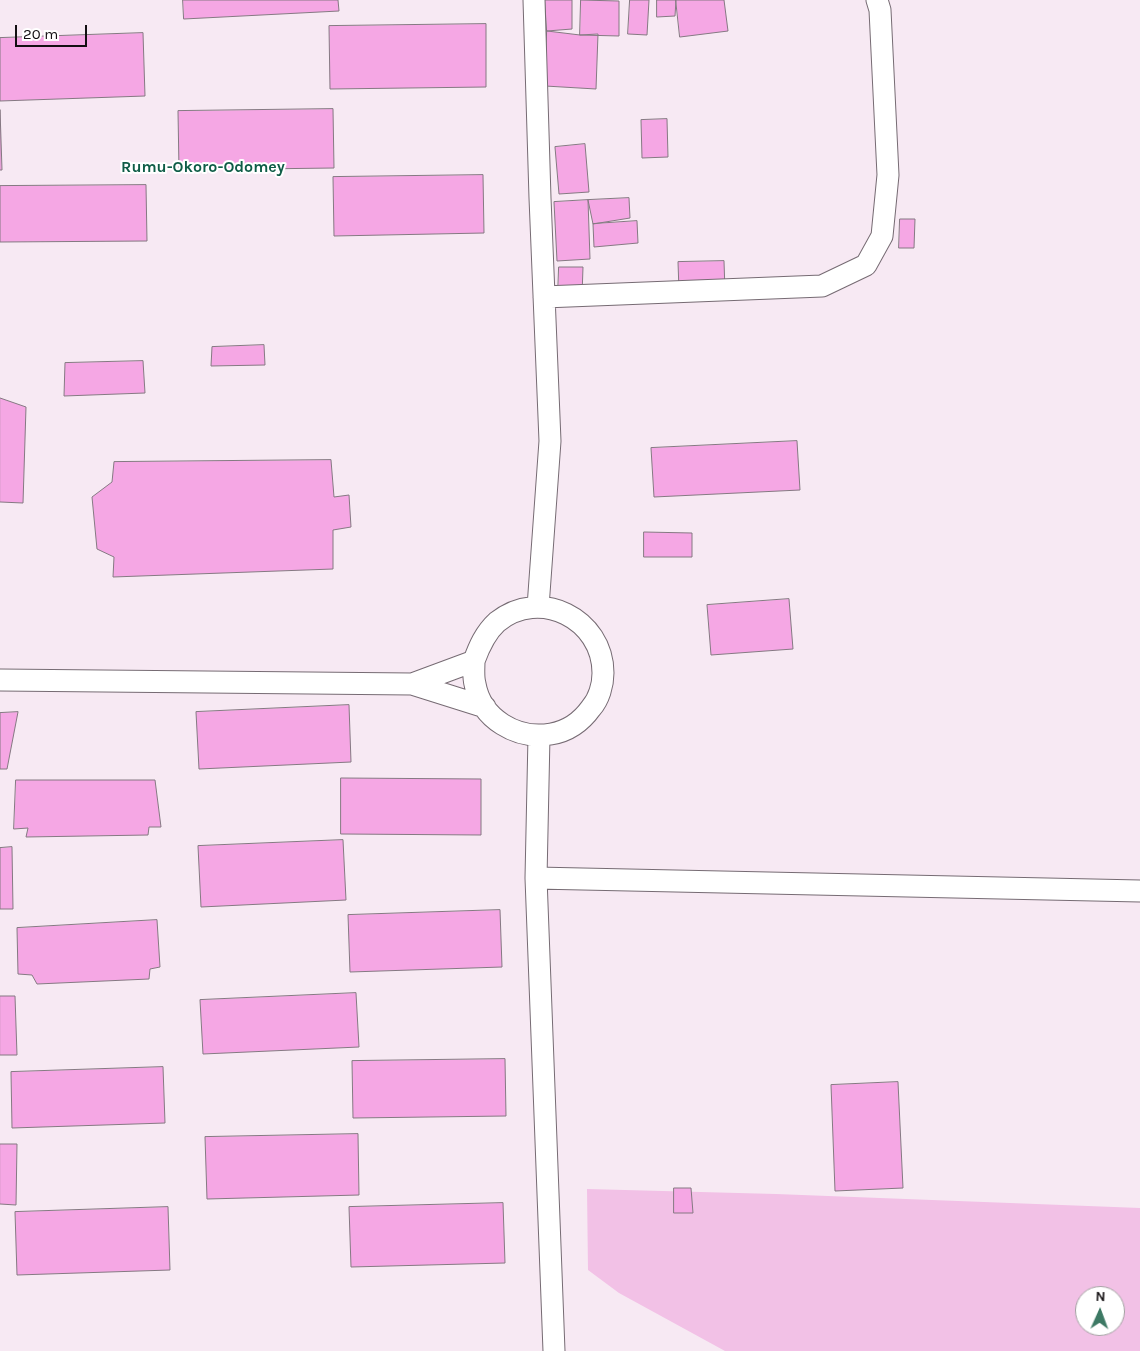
<!DOCTYPE html>
<style>
body{margin:0}
#map{position:relative;width:1140px;height:1351px;overflow:hidden;background:#f7e9f3;font-family:Karla,sans-serif}
canvas{display:block}
.north{position:absolute;left:1075px;top:1286px;width:50px;height:50px;box-sizing:border-box;background:#fff;border:1px solid #a19fa0;border-radius:50%;rotate:2deg;font-size:14px;font-weight:700;line-height:20px;text-align:center;color:#130f12}
.north::after{content:'';display:block;margin:auto;width:18px;height:22px;background:#3d7964;clip-path:polygon(50% 0,100% 100%,50% 72%,0 100%)}
.scale{position:absolute;left:15px;top:25px;width:72px;height:22px;box-sizing:border-box;border:2px solid #130f12;border-top:0;padding-left:6px;font-size:15px;line-height:18px;white-space:nowrap;color:#130f12;-webkit-text-stroke:4px #fff;paint-order:stroke}
</style>
<div id="map">
<canvas width="1140" height="1351"></canvas>
<div class="north">N</div>
<div class="scale">20 m</div>
</div>
<script>
const c = document.querySelector('canvas').getContext('2d');
c.lineJoin = 'round';
function fillPath(path, color) {
  c.fillStyle = color;
  c.fill(path, 'evenodd');
}
function trace(path, color, width, dash) {
  c.strokeStyle = color;
  c.lineWidth = width;
  c.lineCap = dash ? 'butt' : 'round';
  c.setLineDash(dash || []);
  c.stroke(path);
}
function label(font, color, halo, rows, align = 'center') {
  c.font = font + ' Karla,sans-serif';
  c.lineWidth = 4;
  c.setLineDash([]);
  c.textBaseline = 'middle';
  c.strokeStyle = halo;
  c.fillStyle = color;
  for (const [text, x, y, turn = 0] of rows) {
    c.save();
    c.translate(x, y);
    c.rotate((+turn || 0) * Math.PI / 180);
    c.textAlign = isNaN(turn) ? turn : align;
    if (halo) c.strokeText(text, 0, 0);
    c.fillText(text, 0, 0);
    c.restore();
  }
}
fillPath(new Path2D(`
 M587,1189l189,5 364,14v143h-415l-106,-58 -31,-23zM1085,1296h30v30h-30z`), '#f2c1e6');
const building = new Path2D(`
 M183,0h155l1,11 -155,8z
 M545,0h27v29l-25,2z
 M581,0l38,1v35l-39,-1z
 M630,0h19l-2,35 -19,-1z
 M657,0h19l-1,16 -18,1z
 M676,0h48l4,31 -48,6z
 M486,24v63l-156,2 -1,-63z
 M547,31l33,4 18,-1 -2,55 -51,-3z
 M143,33l2,63 -145,5v-63z
 M333,109l1,59 -155,2 -1,-59z
 M0,110l2,60h-2z
 M667,119l1,38 -26,1 -1,-38z
 M585,144l4,48 -30,2 -4,-47z
 M483,175l1,58 -150,3 -1,-59z
 M146,185l1,56 -147,1v-56z
 M629,198l1,20 -37,6 -5,-24z
 M588,200l2,59 -33,2 -3,-59z
 M900,219h15l-1,29h-15z
 M637,221l1,22 -44,4 -1,-23z
 M724,261l1,30h-46l-1,-29z
 M559,267h24l-1,29 -24,-1z
 M264,345l1,20 -54,1 1,-19z
 M143,361l2,32 -81,3 1,-33z
 M0,398l26,9 -3,96 -23,-1z
 M797,441l3,49 -146,7 -3,-49z
 M331,460l3,37 15,-2 2,32 -18,3v39l-220,8 1,-20 -17,-8 -5,-52 20,-15 2,-20z
 M644,532l48,1v24h-48z
 M789,599l4,50 -82,6 -4,-50z
 M349,705l2,57 -152,7 -3,-57z
 M18,712l-11,57h-7v-56z
 M341,778l140,1v56l-140,-1z
 M16,780h139l6,47h-12l-1,8 -122,2 2,-9 -14,1z
 M343,840l3,60 -145,7 -3,-61z
 M12,847l1,62h-13v-61z
 M500,910l2,57 -152,5 -2,-57z
 M157,920l3,47 -10,2 -1,10 -112,5 -5,-9 -14,-1 -1,-46z
 M356,993l3,54 -156,7 -3,-54z
 M0,996h15l2,59h-17z
 M505,1059l1,57 -153,2 -1,-57z
 M163,1067l2,56 -153,5 -1,-56z
 M898,1082l5,106 -68,3 -4,-106z
 M358,1134l1,61 -152,4 -2,-62z
 M0,1144h17l-1,61 -16,-1z
 M674,1188h17l2,25h-19z
 M503,1203l2,60 -154,4 -2,-60z
 M168,1207l2,63 -153,5 -2,-63z`);
fillPath(building, '#f5a7e4');
trace(building, '#857982', 1);
const minor = new Path2D(`
 M534,0l6,198 10,243 -12,166
 M544,297l278,-11 44,-21 16,-29 6,-61 -8,-165 -3,-10
 M0,680l412,4 73,23
 M412,684l62,-23c5,-14 11,-28 23,-39 43,-35 106,-3 106,51 0,12 -4,26 -12,35 -10,14 -22,23 -40,26 -34,6 -70,-15 -76,-50 -2,-7 -1,-16 -1,-23
 M539,736l-3,142 18,473
 M536,878l604,13`);
trace(minor, '#766b73', 23);
trace(minor, '#fff', 21);
label('bold 16px', '#0f5d47', '#fff', [
 ["Rumu-Okoro-Odomey",203,167]
]);
</script>
